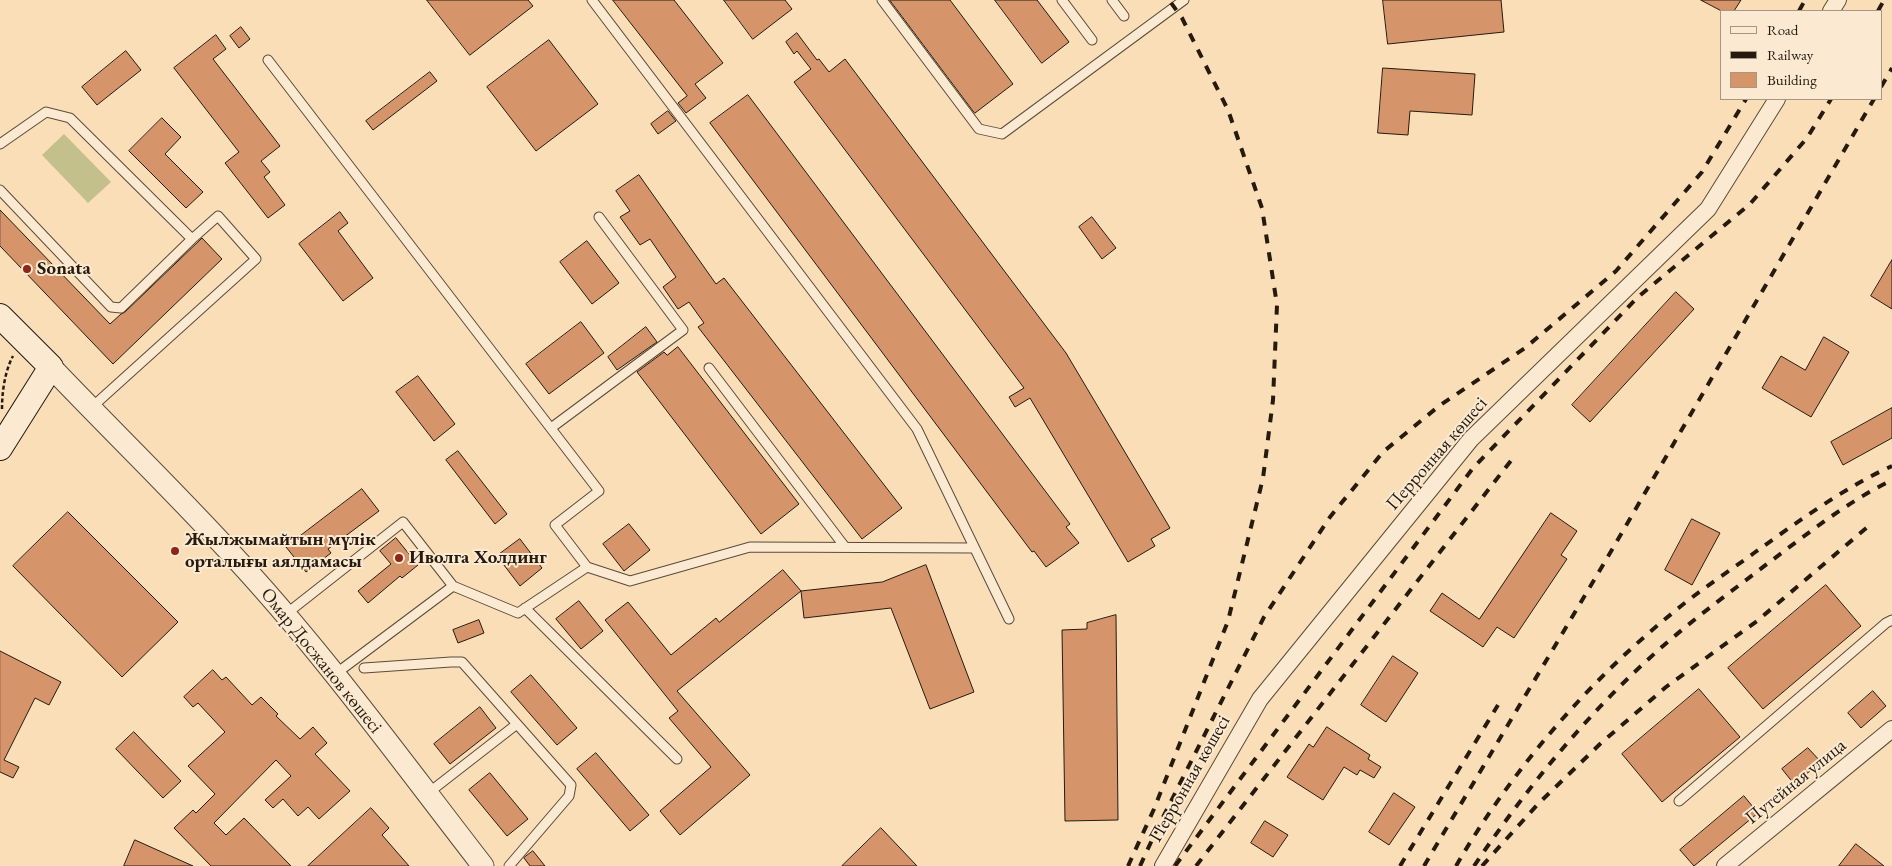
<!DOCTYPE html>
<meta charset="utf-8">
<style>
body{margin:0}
#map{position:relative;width:1892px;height:866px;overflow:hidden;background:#f9deb8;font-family:"EB Garamond",serif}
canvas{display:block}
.legend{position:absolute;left:1720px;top:10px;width:162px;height:90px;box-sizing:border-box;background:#fbead1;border:1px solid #a69783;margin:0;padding:6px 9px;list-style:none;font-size:15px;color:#261a0f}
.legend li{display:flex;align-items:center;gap:10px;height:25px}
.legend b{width:25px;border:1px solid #a69783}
</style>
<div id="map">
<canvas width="1892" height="866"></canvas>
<ul class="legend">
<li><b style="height:6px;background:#fbead1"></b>Road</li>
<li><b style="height:6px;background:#261a0f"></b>Railway</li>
<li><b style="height:14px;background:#d6946a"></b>Building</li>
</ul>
</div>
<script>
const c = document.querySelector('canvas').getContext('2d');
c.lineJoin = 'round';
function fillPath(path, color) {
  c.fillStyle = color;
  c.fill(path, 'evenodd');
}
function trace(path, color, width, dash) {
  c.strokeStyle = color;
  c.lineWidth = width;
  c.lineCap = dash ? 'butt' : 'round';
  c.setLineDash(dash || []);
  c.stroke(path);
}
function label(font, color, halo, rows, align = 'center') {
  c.font = font + ' "EB Garamond",serif';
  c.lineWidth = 4;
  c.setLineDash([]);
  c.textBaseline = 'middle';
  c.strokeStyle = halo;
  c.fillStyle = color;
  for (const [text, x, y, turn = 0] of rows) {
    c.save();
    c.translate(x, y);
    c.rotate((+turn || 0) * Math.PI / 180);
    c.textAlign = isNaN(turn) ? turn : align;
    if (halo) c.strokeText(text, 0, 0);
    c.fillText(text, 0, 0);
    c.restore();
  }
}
fillPath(new Path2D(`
 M64,134l47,48 -23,21 -46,-48z`), '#c3c08b');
const building = new Path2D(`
 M427,0h101l5,6 -63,49z
 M613,0h61l49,63 -28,21 11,14 -20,15 -8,-10 9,-7z
 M724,0h61l7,9 -39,30z
 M890,0h60l63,84 -38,29z
 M995,0h42l32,42 -27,21z
 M1383,0h118l3,32 -116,12z
 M1701,0h40l-7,11h-12z
 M241,27l9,12 -11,9 -9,-12z
 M797,33l20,27 2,-1 10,13 16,-13 221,294 104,175 -19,11 4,7 -27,16 -98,-164 -15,9 -6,-10 15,-9 -230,-306 17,-13 -14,-18 -3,3 -8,-12z
 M216,35l10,14 -13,10 67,87 -19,15 9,11 -6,5 21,28 -17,13 -43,-55 14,-11 -65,-84z
 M549,40l49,64 -62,47 -49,-64z
 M126,51l15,19 -44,35 -15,-18z
 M1383,68l92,6 -3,41 -62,-4 -2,24 -30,-2z
 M430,72l7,9 -64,49 -7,-9z
 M748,95l322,429 -4,3 13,16 -33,24 -12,-16 -2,1 -322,-429z
 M668,111l8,10 -18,13 -7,-10z
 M162,118l19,19 -16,17 38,38 -17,16 -57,-57z
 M639,175l77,109 8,-6 178,230 -40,31 -164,-212 6,-4 -15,-21 -11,7 -15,-22 13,-10 -26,-38 -10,6 -20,-28 10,-6 -14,-20z
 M0,210l110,114 11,-10 4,-2 77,-74 20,21 -109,105 -113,-118z
 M340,212l8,11 -10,8 35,47 -30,23 -44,-57z
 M1092,217l24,31 -14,11 -23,-32z
 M587,241l32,42 -27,21 -32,-42z
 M1892,260v49l-21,-13z
 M1676,292l18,17 -104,113 -18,-17z
 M581,322l23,31 -55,41 -23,-30z
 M646,327l11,15 -40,28 -9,-13z
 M1824,337l25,15 -38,65 -49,-29 19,-32 24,14z
 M678,347l121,157 -38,30 -124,-162 27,-20 3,3z
 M418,376l37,48 -21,17 -38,-49z
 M1892,408v30l-49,27 -12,-23z
 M458,451l49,63 -12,10 -49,-64z
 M362,489l17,22 -51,38 3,4 -25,19 -20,-25z
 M68,512l110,110 -56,55 -109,-111z
 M1551,513l26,18 -16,24 6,4 -53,79 -17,-11 -14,20 -53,-36 12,-18 37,26z
 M1692,519l28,14 -28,52 -27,-15z
 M629,524l21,26 -26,21 -21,-27z
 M396,538l22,27 -16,13 -2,-2 -32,27 -10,-12 33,-27 -11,-13z
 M520,539l22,29 -22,18 -23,-30z
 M926,565l48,127 -44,17 -39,-101 -87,10 -3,-27 81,-9z
 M783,570l18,21 -124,100 73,84 -70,60 -20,-24 51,-44 -42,-49 9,-7 -73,-91 23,-18 43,53 45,-37 3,4z
 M1826,585l35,41 -98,83 -35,-41z
 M579,601l24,30 -22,18 -25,-30z
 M1116,615l2,205 -53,1 -3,-191 25,-1v-6z
 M479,620l5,13 -26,10 -5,-13z
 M0,651l61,31 -12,23 -14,-7 -31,62 15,7 -6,11 -13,-6z
 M1393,656l25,17 -32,49 -25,-17z
 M213,670l9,10 4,-3 26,28 9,-8 17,17 -2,2 24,23 13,-12 14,16 -12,11 35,37 -31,28 -11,-12 -10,9 -15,-17 -10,9 -8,-8 26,-24 -15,-16 -62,63 12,12 18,-17 47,48h-80l-37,-38 19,-18 3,3 19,-19 -27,-28 37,-34 -27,-29 -5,4 -9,-10z
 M531,675l46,53 -20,17 -46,-53z
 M1699,689l41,48 -78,65 -40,-48z
 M1873,691l13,15 -25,22 -13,-15z
 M480,707l16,21 -46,36 -16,-20z
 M1327,727l43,28 -2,4 13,8 -7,11 -14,-8 -3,5 -13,-8 -21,33 -36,-23 22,-33 4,3z
 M134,732l47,49 -18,17 -47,-49z
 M1808,748l13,14 -27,22 -12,-15z
 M596,753l53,62 -19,16 -53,-62z
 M490,773l38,46 -21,17 -38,-46z
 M1394,793l21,14 -26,38 -20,-13z
 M1744,796l14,17 -64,53 -14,-16z
 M371,808l18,20 -7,7 27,31h-101z
 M1265,821l23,14 -15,22 -22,-14z
 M881,828l36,38h-75z
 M135,840l58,26h-69z
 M1856,844l28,22h-45z
 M533,851l12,15h-15l-6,-8z`);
fillPath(building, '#d6946a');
trace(building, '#261a0f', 1);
const service = new Path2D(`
 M592,0l325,429 92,190
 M882,0l97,129 23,5 182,-134
 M1062,0l30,40
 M1112,0l12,16
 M268,60l331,431 -44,34 32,42
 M0,144l46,-32 24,6 122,121
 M0,190l111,117 10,1 71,-69 26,-23 38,43 -165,149
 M709,368l136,179
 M551,428l132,-98 -84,-113
 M525,608l152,151
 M286,614l117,-92 50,64
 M364,668l87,-6h11l109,123 -2,11 -60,70
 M334,675l119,-89 65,27 69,-46 43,14 120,-34 224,1
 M427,794l90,-70
 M1679,801l207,-178 6,-3`);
const minor = new Path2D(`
 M1831,11l7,-11
 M1163,866l97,-167 211,-260 237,-230 69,-110
 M1725,866l167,-137`);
const tertiary = new Path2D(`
 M51,367c58,61 119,120 176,182 93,99 173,210 256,317`);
const secondary = new Path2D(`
 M0,316l51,51 -51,81`);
trace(service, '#5b4b39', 11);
trace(minor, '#5b4b39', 18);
trace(tertiary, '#5b4b39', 23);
trace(secondary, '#261a0f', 26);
trace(new Path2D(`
 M2,409c0,-18 3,-38 11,-53`), '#261a0f', 2.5, [4, 2.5]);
trace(service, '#fbead1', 9);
trace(minor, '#fbead1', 16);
trace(tertiary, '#fbead1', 21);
trace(secondary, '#fbead1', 24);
trace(new Path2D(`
 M1799,11l6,-11
 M1878,11l6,-11
 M1881,87l11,-19
 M1128,866l26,-57 74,-188 35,-143 10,-78 4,-95 -15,-97 -34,-98 -46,-92 -13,-18
 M1140,866l17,-37 107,-212 66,-100 53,-65 56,-46 86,-58 91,-77 86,-99 44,-73
 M1175,866l298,-398 165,-171 112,-93 57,-66 24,-39
 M1196,866l317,-408
 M1400,866l98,-161
 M1424,866l182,-306 268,-461
 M1456,866c55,-95 133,-186 219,-255 25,-21 53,-39 79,-58 42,-30 91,-66 138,-87
 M1474,866c54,-80 116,-156 189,-220 33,-29 69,-55 104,-82 40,-30 80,-62 125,-84
 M1482,866l56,-62 62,-60 66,-57 91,-66 114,-97`), '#261a0f', 4, [9, 9]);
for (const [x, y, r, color] of [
 [27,269,5,"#8f2418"],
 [175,551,5,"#8f2418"],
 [399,558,5,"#8f2418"]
]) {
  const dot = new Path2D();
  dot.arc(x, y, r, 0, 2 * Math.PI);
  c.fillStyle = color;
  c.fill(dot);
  trace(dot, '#fbead1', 2);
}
label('bold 19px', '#261a0f', '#fbead1', [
 ["Sonata",37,269],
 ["Жылжымайтын мүлік",185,540],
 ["орталығы аялдамасы",185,562],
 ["Иволга Холдинг",409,558]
], 'left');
label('19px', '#261a0f', '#fbead1', [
 ["Перронная көшесі",1437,454,-49],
 ["Омар Досжанов көшесі",321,661,51],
 ["Перронная көшесі",1190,779,-60],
 ["Путейная улица",1796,782,-39]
]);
</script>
